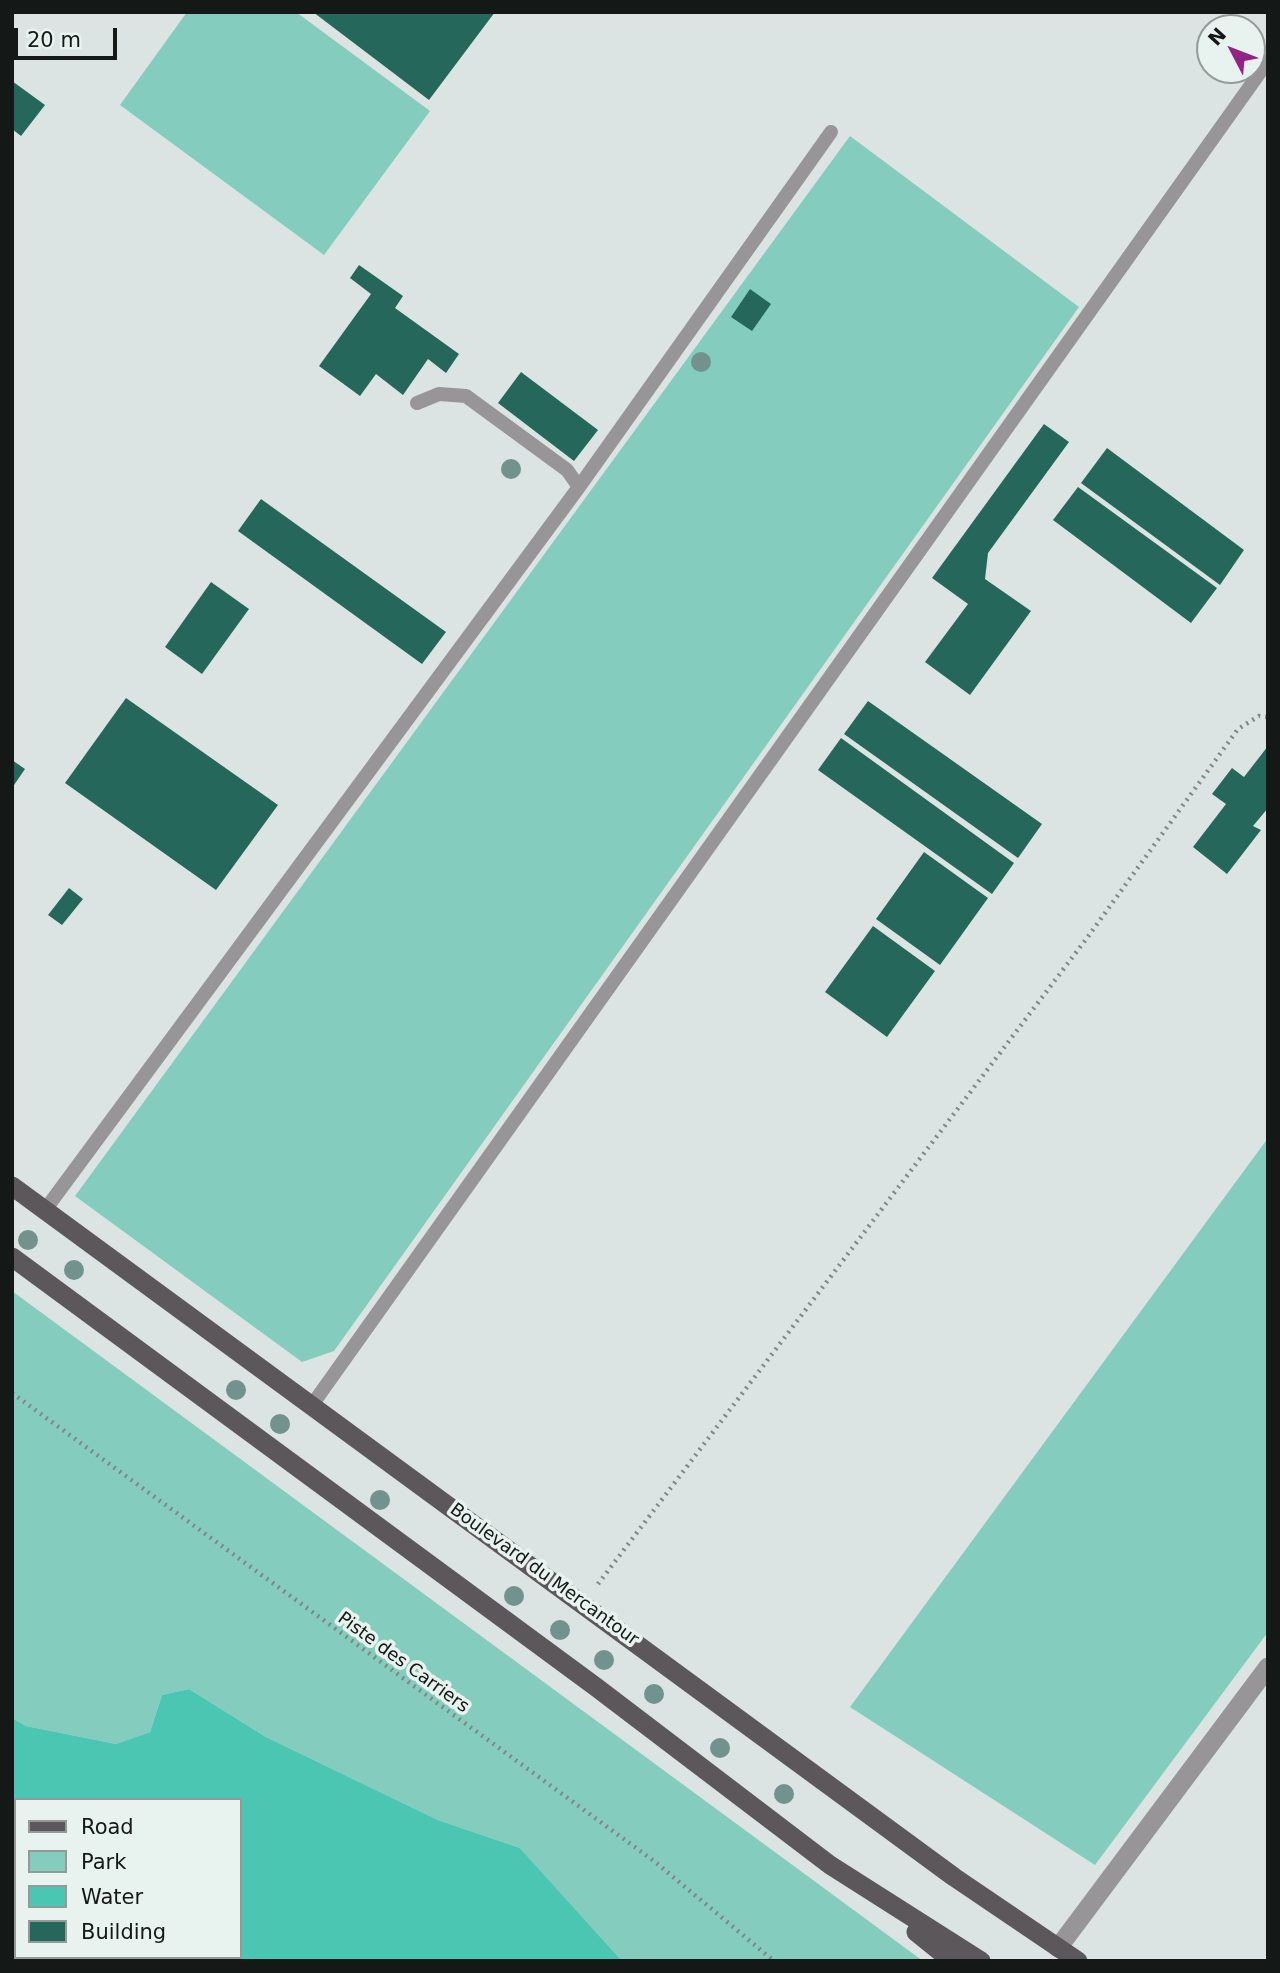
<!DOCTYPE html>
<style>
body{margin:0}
#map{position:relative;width:1280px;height:1973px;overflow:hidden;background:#dbe4e2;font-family:"DejaVu Sans",sans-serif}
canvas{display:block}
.frame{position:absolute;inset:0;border:14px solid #141817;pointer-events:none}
.legend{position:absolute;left:14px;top:1798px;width:228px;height:161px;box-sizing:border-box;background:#e8f2ef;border:2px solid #939b99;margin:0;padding:9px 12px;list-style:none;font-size:21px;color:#141817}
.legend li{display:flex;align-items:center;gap:14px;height:35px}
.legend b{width:35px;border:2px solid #939b99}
.north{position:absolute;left:1196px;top:14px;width:70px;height:70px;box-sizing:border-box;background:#e8f2ef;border:2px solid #939b99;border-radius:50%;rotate:312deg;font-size:19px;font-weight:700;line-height:28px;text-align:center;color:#141817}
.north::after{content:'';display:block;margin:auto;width:24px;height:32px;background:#942484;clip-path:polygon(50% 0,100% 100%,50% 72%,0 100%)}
.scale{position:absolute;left:14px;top:28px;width:103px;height:32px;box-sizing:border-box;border:4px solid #141817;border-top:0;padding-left:9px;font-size:21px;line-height:24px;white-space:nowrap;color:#141817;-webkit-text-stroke:5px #e8f2ef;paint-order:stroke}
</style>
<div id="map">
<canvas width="1280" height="1973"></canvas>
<div class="frame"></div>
<ul class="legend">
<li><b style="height:9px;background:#5c575b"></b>Road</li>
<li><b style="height:19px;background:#84cdbe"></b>Park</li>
<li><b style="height:19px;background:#4ac6b2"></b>Water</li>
<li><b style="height:19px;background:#26675c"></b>Building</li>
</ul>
<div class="north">N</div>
<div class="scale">20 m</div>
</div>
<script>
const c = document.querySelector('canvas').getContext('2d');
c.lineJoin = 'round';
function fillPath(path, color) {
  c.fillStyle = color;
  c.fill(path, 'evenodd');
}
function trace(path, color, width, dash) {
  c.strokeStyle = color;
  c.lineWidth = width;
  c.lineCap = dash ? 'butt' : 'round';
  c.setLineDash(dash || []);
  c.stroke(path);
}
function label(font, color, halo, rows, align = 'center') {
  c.font = font + ' "DejaVu Sans",sans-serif';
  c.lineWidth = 7;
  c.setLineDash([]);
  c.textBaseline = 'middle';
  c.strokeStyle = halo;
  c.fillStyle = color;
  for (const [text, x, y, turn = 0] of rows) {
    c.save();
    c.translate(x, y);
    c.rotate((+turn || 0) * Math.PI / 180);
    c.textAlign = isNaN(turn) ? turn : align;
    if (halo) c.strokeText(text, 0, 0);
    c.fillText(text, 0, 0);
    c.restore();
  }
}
fillPath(new Path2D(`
 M187,12h109l134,99 -106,144 -204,-150z
 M850,136l229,171 -745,1044 -32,11 -227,-166z
 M1268,1138v494l-173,233 -245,-158z
 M12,1291l911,670h-301l-102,-113 -82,-28 -172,-83 -77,-48 -27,6 -12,37 -34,12 -90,-18 -14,-8z`), '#84cdbe');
fillPath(new Path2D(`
 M189,1689l77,48 172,83 82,28 102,113h-610v-243l14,8 90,18 34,-12 12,-37zM16,1800h224v157h-224z`), '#4ac6b2');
fillPath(new Path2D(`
 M313,12h182l-66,88z
 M12,81l33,24 -24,31 -9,-7z
 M359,265l44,31 -8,12 64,46 -13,19 -18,-14 -25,36 -27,-21 -16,22 -41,-30 52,-72 -21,-16z
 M750,289l21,15 -19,27 -21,-14z
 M521,372l77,58 -24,31 -76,-58z
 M1044,424l25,18 -81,111 -3,26 46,32 -61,84 -45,-33 43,-58 -36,-26z
 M1107,448l137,102 -24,35 -139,-102z
 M1078,487l139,101 -26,35 -138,-103z
 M261,499l185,133 -24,32 -184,-133z
 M211,582l38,27 -47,65 -37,-27z
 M126,698l152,107 -62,85 -151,-107z
 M868,701l174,123 -24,34 -174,-124z
 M841,738l173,125 -22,31 -174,-124z
 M1268,746v62l-15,18 8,4 -34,44 -34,-27 33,-43 -14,-10 20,-26 12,9z
 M12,760l13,9 -13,19z
 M924,852l64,46 -48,67 -64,-46z
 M69,888l14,11 -21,26 -14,-10z
 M873,926l62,45 -48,66 -62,-45z`), '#26675c');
trace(new Path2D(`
 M12,1393l642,468 120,100
 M598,1584l489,-646 151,-209 21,-13 9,1`), '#808786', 4.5, [2, 5]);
trace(new Path2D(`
 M417,403l22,-9 27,2 101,74 12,17
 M45,1210l534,-723 252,-355
 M312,1405l956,-1344`), '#989598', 14);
trace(new Path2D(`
 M1058,1948l210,-281`), '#989598', 19);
trace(new Path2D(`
 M12,1186l942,691 124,84
 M12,1257l584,430 234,178 151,96
 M916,1932l36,29`), '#5c575b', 19);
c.fillStyle = '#72938d';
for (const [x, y] of [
 [701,362],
 [511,469],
 [28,1240],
 [74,1270],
 [236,1390],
 [280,1424],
 [380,1500],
 [514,1596],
 [560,1630],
 [604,1660],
 [654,1694],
 [720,1748],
 [784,1794]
]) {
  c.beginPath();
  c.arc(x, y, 10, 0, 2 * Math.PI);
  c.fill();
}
label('18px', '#141817', '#e8f2ef', [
 ["Boulevard du Mercantour",544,1575,36],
 ["Piste des Carriers",403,1663,36]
]);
</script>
